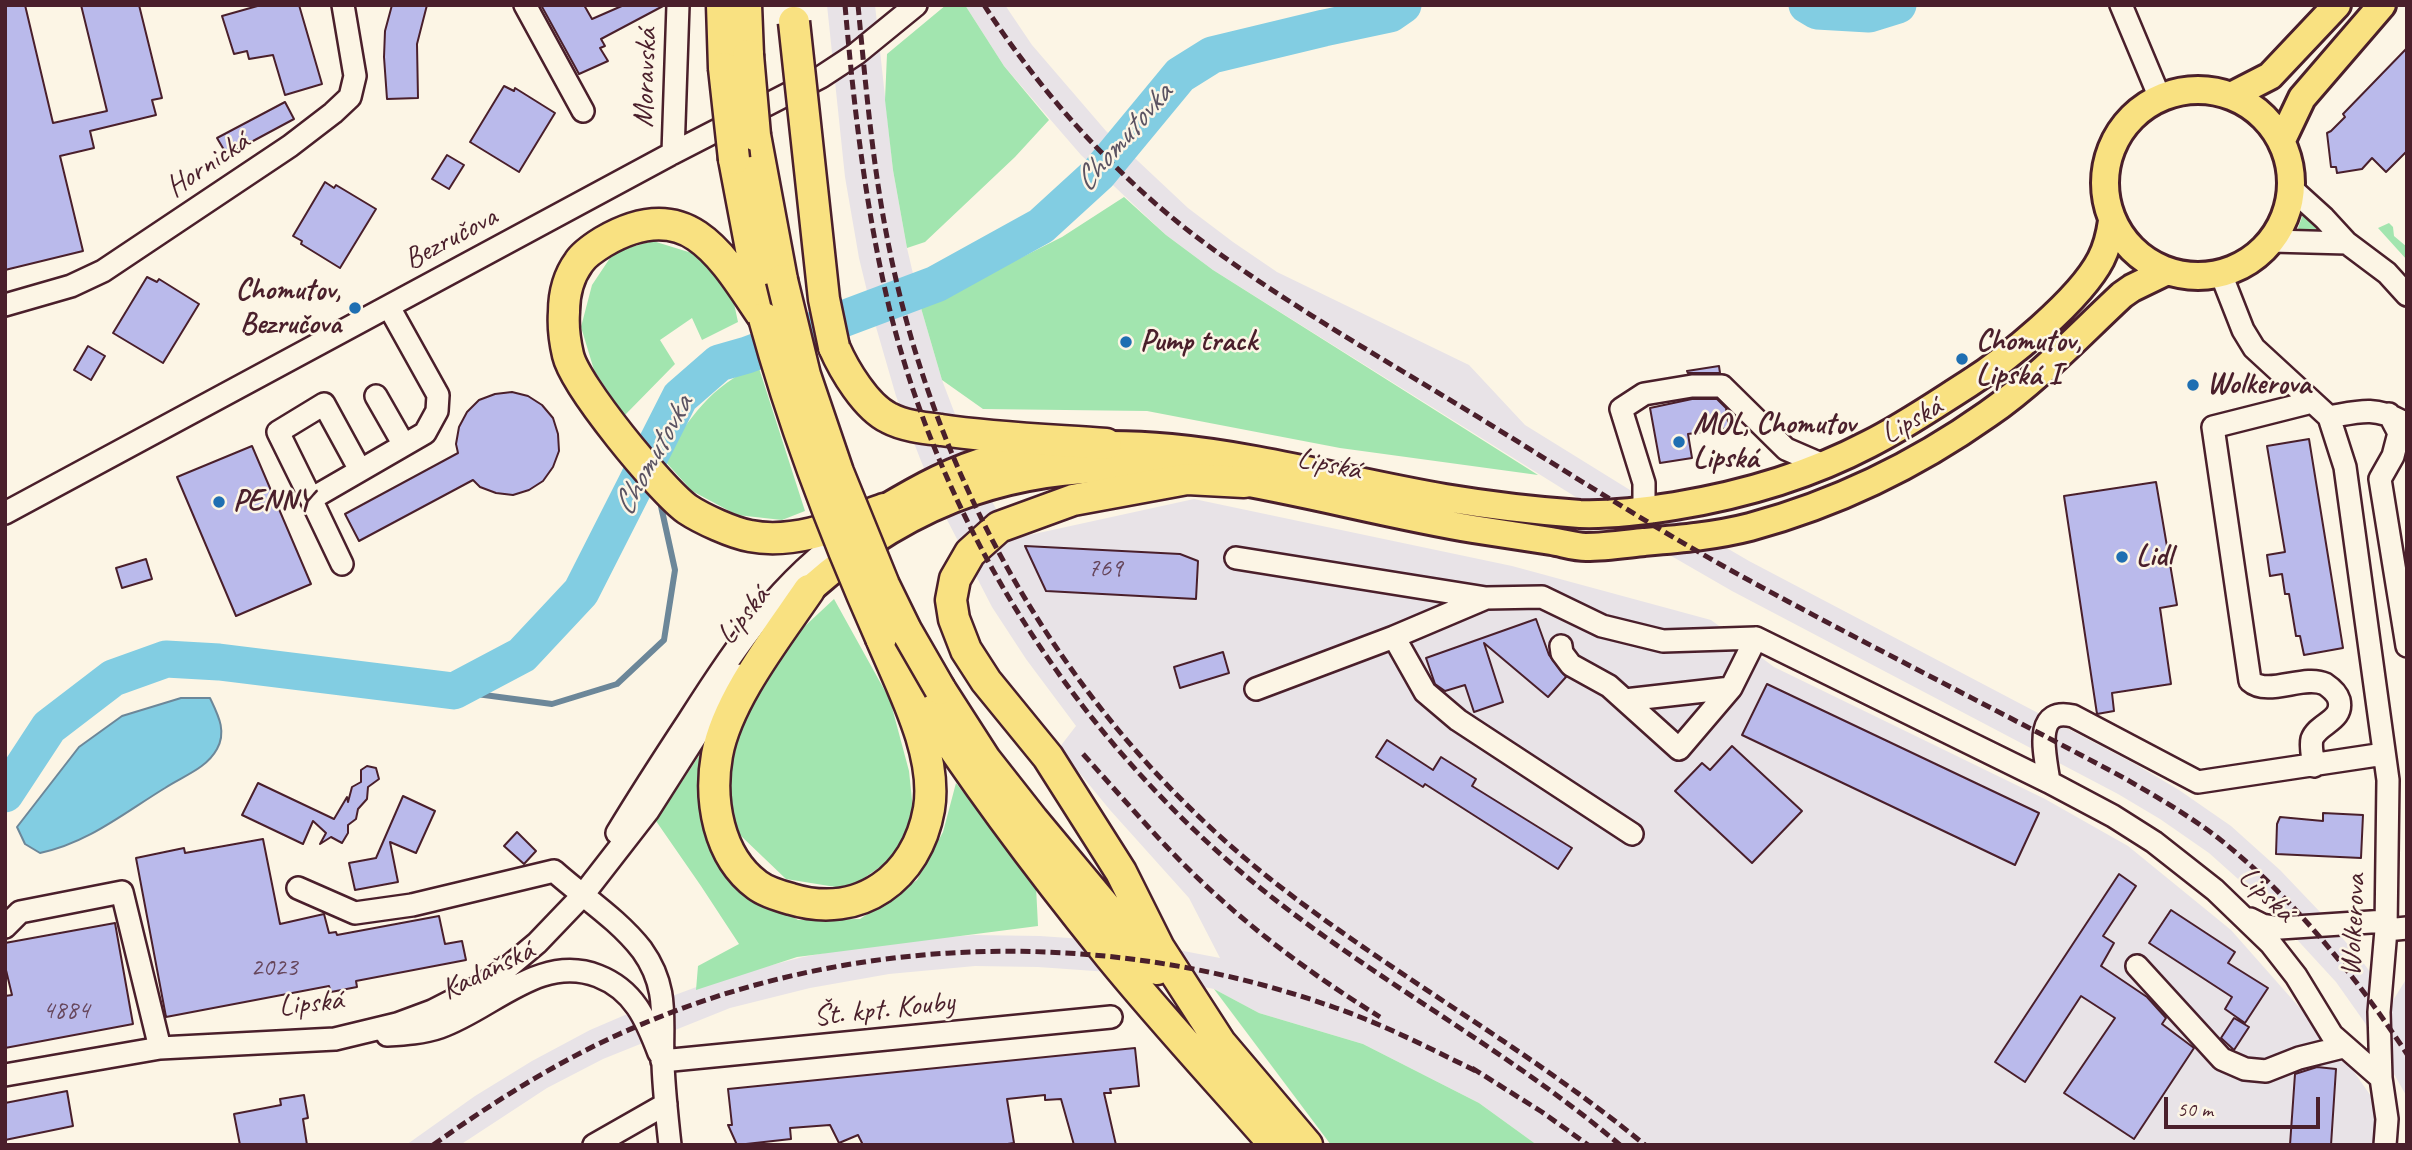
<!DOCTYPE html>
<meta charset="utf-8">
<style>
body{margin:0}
#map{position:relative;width:2412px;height:1150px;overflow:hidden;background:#fcf5e5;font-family:Caveat,sans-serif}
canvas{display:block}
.frame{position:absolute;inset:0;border:7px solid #4a1f2b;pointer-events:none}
.scale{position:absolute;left:2164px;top:1097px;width:156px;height:32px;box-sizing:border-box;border:4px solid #4a1f2b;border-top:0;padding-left:9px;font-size:21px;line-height:24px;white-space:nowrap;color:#4a1f2b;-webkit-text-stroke:5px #fcf5e5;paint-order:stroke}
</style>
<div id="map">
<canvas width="2412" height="1150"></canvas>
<div class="frame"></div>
<div class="scale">50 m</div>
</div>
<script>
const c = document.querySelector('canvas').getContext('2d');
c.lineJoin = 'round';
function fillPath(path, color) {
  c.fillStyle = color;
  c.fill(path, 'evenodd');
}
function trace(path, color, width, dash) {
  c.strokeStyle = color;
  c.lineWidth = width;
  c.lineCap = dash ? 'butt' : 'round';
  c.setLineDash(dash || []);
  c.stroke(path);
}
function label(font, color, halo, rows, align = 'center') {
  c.font = font + ' Caveat,sans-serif';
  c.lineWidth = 5;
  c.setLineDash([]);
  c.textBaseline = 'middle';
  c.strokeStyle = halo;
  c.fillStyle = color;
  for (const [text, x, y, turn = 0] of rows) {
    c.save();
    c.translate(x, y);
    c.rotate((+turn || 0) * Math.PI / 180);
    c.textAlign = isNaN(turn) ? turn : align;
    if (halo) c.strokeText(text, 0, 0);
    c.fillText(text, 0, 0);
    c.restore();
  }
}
fillPath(new Path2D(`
 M827,5h48l18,165 14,78 14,60 21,72 24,63 20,46 25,50 183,-40 318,67 199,54 63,47 271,132 83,47 103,84 114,129 35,50 -3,36h-840l-58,-42 -116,-59 -104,-31 -45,-24 -67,-13 -38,-4 -71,-5 -63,-1 -86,8 -79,14 -80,20 -127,51 -56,29 -87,57h-54l69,-49 57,-35 58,-31 63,-27 68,-25 82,-21 82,-15 89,-7 66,1 72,5 40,4 68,13 -31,-60 -79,-88 -51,-62 17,-22 -50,-67 -34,-52 -50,-97 -21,-49 -25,-65 -22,-76 -15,-62 -14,-81z
 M965,5h40l27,40 74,86 82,77 45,34 44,30 192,93 56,60 147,91 77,45 386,203 44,26 52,36 49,44 41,43 41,48 30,41 13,-21 2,1v115l-42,-74 -29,-41 -80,-87 -47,-42 -49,-34 -42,-25 -386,-203 -78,-45 -441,-276 -47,-35 -85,-80 -77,-89z`), '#e8e3e7');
fillPath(new Path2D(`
 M946,5h19l39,61 45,54 -34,37 -90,85 -18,6 -14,-78 -8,-70 2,-46z
 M1124,197l42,38 47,35 325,205 -198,-27 -193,-37 -164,-2 -41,-29 -21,-72 141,-71z
 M2304,212l19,18 -1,2 -22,-1 -2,-3z
 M2389,223l4,4 1,9 13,11v13l-29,-32z
 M653,241l42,13 37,40 6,28 -36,18 -10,-22 -32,22 15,24 -51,52 -30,-46 -13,-43 11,-42 22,-33z
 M758,365l47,146 -23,9 -45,-5 -45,-24 -29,-32c29,-43 46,-72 95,-94z
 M834,599l56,101 19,71 5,48 -24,41 -42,29 -62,-10 -46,-44 -13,-40 14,-78 50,-78z
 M704,748l31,135 63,37 62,-1 57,-39 26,-48 13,-49 80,103 2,40 -241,31 -101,33 2,-24 41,-22 -38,-58 -45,-65z
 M1214,989l45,24 104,31 116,59 58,42h-206z`), '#a2e5af');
const water = new Path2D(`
 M181,698h29c8,17 17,33 7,51 -11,20 -34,27 -52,39 -41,25 -77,55 -125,65l-15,-9 -8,-17 62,-80 43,-31z`);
fillPath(water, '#82cde2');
trace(water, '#6c8799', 2);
trace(new Path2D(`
 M454,691l98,13 65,-20 47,-44 11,-70 -16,-73`), '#6c8799', 6);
trace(new Path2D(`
 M1807,5l10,6 52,3 29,-9
 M5,794l44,-67 64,-49 53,-19 53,3 235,29 68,-36 59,-63 99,-195 39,-34 28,-8 189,-71 105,-58 58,-53 81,-98 32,-20 112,-27 66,-14 13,-9`), '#82cde2', 37);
const building = new Path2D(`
 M5,5h20l28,118 54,-12 -26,-106h58l23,93 -10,2 4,15 -66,16 4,17 -34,8 23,95 -78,19z
 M261,5h38l23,79 -37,11 -12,-40 -24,4 -2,-8 -13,3 -12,-38z
 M392,5h35l-10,39 1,54 -31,1 -3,-42 1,-26z
 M541,5h43l8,14 32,-14h41l-64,34 4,7 -5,2 8,13 -29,13z
 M2407,48v103l-21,21 -14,-14 -10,11 -25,4 -1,-6h-5l-4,-34 4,-2 14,-14 -2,-3z
 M504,86l10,5 1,-3 40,25 -36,59 -49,-30z
 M285,102l9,17 -67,36 -10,-17z
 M447,155l17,10 -15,24 -17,-10z
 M325,182l9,6 2,-3 40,24 -36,59 -39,-24 1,-3 -9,-5z
 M147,277l10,5 2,-3 40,25 -36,59 -50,-30z
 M88,346l17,10 -14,24 -17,-10z
 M1719,366l1,7h-32l-1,-2z
 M512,392l16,4 14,9 11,13 5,16 1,17 -6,16 -10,14 -14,9 -16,5 -17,-2 -16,-6 -7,-7 -114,61 -14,-27 113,-61 -2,-9 3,-17 8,-15 12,-12 16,-6z
 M1692,399h25l9,9 3,20 -41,6 4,24 -32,5 -10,-55z
 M2309,439l34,209 -39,7 -4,-19h-4l-7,-42h-4l-3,-20 -12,2 -3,-21 18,-3 -18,-106z
 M252,446l59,138 -75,32 -59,-139z
 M2156,482l21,123 -17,3 11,76 -59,9 2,18 -17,3 -33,-218z
 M1025,546l155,8 18,7 -2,38 -150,-8z
 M146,559l6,20 -30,9 -6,-20z
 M1536,619l13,36 17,22 -18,20 -64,-54 19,59 -29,10 -9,-27 -20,6 -10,-7 -9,-26z
 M1223,652l6,21 -49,15 -6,-21z
 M1767,684l272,129 -24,52 -273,-130z
 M1387,740l46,30 8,-13 35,22 -4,7 100,62 -14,21 -133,-85 -2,3 -47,-30z
 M1732,746l70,65 -50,52 -77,-72 27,-28 8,7z
 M367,766l9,2 3,11 -11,8 -1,12 -9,10 -2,10 -8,6v8l-6,10 -11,-6 -11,7 6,-11 -13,-12 -10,23 -61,-29 16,-32 76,36 13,-22 1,5 4,-15 9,-5v-12z
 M403,796l32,15 -19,42 -26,-11 8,40 -43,8 -6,-27 27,-5z
 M2323,813l40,2 -2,43 -85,-4 1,-30 3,-7 43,4z
 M517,832l19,19 -12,13 -20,-18z
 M263,839l17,85 44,-10 5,19 7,-1 1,3 102,-19 6,28 17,-3 4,19 -110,21 1,6 -26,5 -2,-6 -163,31 -30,-159 48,-10 1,5z
 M2119,874l17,12 -33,50 11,7 -13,23 46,31 19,21 -4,6 32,24 -60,91 -70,-46 51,-75 -34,-22 -56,86 -30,-20z
 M2171,910l64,42 -7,11 40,25 -23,35 -20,-14 7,-12 -83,-54z
 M115,923l18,101 -128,24v-52l7,-1 -7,-29v-23z
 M2234,1018l15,9 -15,23 -13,-12z
 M1135,1048l4,38 -29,3 1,4h-7l12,52h-42l-13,-46 -16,1v-5l-38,4 7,44 -13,2h-138l-5,-10 -19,8 -9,-18 -40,3 1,11 -54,6 -9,-20h4l-4,-36z
 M2317,1067l19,2 -5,76h-41l5,-71z
 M67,1091l6,35 -68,14v-37z
 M304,1095l4,23 -5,1 4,26h-67l-6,-31 47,-9 -1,-6z`);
fillPath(building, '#babaeb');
trace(building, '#4a1f2b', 2);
const minor = new Path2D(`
 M525,5l58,106
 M2121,5l39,93
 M673,153l5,-148
 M2292,189l32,29 23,25 40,30 20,22
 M2272,241l75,2
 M2221,274l22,56 11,18 75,69 16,50 43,313 -2,150 -7,82 2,66 6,41 -2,26
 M5,305l66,-19 32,-15 187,-125 43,-33 17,-16 5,-21 -12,-71
 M376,396l28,49
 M2312,402l-99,25 37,254c18,16 54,-7 75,3 6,4 12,9 14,16 5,21 -21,23 -27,39 -2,8 1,19 2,27
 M2389,414l10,19 -6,23 -13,23 27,167
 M2329,417c29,-5 45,-11 72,4
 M311,499l-33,-67 46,-28 36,66
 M1644,511v-28l-23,-74 23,-15 48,-8h30l64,63 37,16
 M5,513l668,-360 148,-76 35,-23 60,-49
 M1236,558l250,40 56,-1 60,29 61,15 93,-3 293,144 64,34 41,26 61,48 56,54 25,32 36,59 49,43
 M342,564l-31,-65 114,-66 12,-22 1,-16 -49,-88
 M1394,637l31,55 33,28 174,114
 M1561,646l1,7 9,12 38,21 70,63 52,-61 25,-50
 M1256,689l138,-52 92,-39
 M1625,700l106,-12
 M2049,782c-3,-24 -18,-76 24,-66l125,66 186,-28
 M617,833c23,-38 47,-75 72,-113 45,-71 91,-140 162,-188
 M298,888l57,25 57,-8 142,-34c29,26 64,48 88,79 28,39 19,71 21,114 1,27 4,54 7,81
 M2250,919l12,6 18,3 106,-7
 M5,927l15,-15 102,-20 38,156
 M2386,930l21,-2
 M2137,966l85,93 23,10 21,2 33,-13 44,-11
 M387,1035c18,-1 36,-2 53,-8 52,-18 100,-74 158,-51 36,14 48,43 61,77
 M662,1061l449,-44
 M5,1075l155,-27 175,-9 62,-15 35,-13 43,-22 31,-20 31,-26 45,-47 66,-85 51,-80 39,-56
 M594,1145l72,-41`);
const major = new Path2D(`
 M2105 183a93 93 0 1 1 186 0a93 93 0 1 1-186 0Z
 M2233,95l37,-19 67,-71
 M2282,140l20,-42 80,-93
 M884,509c35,-21 71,-41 111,-51 155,-37 299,14 450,40 42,7 93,13 135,16 31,1 64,-3 95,-8 67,-11 133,-30 194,-62 34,-17 66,-39 99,-60 38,-24 112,-84 133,-125 6,-12 9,-24 11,-38
 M809,590c105,-93 215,-130 355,-120 19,1 38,5 57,8 85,14 168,37 252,51 26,4 52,8 78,12 12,2 24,6 35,6 19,0 39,-3 58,-5 35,-3 71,-6 106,-15 85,-23 166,-62 238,-113 49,-34 90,-78 134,-119l10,-7 35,-17`);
const highway = new Path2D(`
 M722,5l2,63
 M746,5l2,50
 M755,135l27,145
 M734,159l28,148
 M764,318c-19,-27 -39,-63 -67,-82 -31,-21 -65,-11 -94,6 -8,5 -19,12 -24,20 -11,15 -15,33 -15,50 -1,13 1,30 4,43 7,31 92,134 119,154 15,10 46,24 63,27 45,9 93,-12 134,-27
 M834,347c10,23 32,60 55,71 15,8 35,10 52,12 54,8 110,10 165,14
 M809,590c-32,47 -82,110 -92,165 -8,45 1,101 40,130 9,7 23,11 34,14 69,21 126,-21 138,-90 9,-55 -27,-121 -48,-171
 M940,689l45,70 48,61 124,149
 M918,694c58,91 124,178 192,262 53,65 110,126 165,189
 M1212,1033l95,112
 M1223,1047l-64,-99 -38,-76 -73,-115 -62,-76 -20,-31 -12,-31 -3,-19 4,-21 15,-26 29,-26 74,-27 114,-21 57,3`);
trace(minor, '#4a1f2b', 26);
trace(major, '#4a1f2b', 32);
trace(highway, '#4a1f2b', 35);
trace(minor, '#fcf5e5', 21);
trace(major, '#f9e181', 26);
trace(highway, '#f9e181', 30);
trace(new Path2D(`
 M845,5c9,104 21,208 46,310 57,225 192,431 373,576 114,91 245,160 356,254
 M858,5c8,83 15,166 32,247 50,244 183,470 379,626 120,95 257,169 376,267
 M984,5c63,97 145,186 240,252 80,57 166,106 249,157 90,55 177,112 270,163 126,69 256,134 383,202 31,18 62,36 91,58 76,60 137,137 190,217
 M1083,754c27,30 54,61 82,91 63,67 137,124 215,172
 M1472,1068l70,44 46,33
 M433,1145c52,-37 105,-71 161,-99 230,-113 502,-124 742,-38 49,17 95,41 142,64`), '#4a1f2b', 5, [10, 5]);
const highwayBridge = new Path2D(`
 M794,22l30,277 10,48
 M748,55l7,80
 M724,68l10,91
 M782,280l23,95 33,97 46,113 22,45 34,59
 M764,318c30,110 71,216 117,320`);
trace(highwayBridge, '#4a1f2b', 35, []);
trace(highwayBridge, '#f9e181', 30);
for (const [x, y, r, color] of [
 [355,308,7,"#1f6fb2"],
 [1126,342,7,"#1f6fb2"],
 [1962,359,7,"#1f6fb2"],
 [2193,385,7,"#1f6fb2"],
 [1679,442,7,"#1f6fb2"],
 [219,502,7,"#1f6fb2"],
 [2122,557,7,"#1f6fb2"]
]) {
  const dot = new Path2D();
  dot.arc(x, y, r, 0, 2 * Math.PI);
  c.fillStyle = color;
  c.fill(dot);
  trace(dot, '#fcf5e5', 2.5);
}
label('26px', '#66465b', null, [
 ["769",1105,569],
 ["2023",274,968],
 ["4884",66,1011]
]);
label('30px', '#4a1f2b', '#fcf5e5', [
 ["Moravská",646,78,-88],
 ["Hornická",208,165,-34],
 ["Bezručova",451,239,-28],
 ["Lipská",1912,421,-30],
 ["Lipská",1329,465,12],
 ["Lipská",744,616,-51],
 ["Lipská",2266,895,44],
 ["Wolkerova",2354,925,-87],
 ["Kadaňská",488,971,-26],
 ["Lipská",311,1004,-6],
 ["Št. kpt. Kouby",884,1010,-6]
]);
label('bold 30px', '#4a1f2b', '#fcf5e5', [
 ["Chomutov,",341,291,"right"],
 ["Bezručova",341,325,"right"],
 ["Pump track",1140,342],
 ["Chomutov,",1976,342],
 ["Lipská I",1976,376],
 ["Wolkerova",2207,385],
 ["MOL, Chomutov",1693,425],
 ["Lipská",1693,459],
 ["PENNY",233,502],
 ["Lidl",2136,557]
], 'left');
label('italic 32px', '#5b5362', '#fcf5e5', [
 ["Chomutovka",1124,138,-49],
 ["Chomutovka",654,456,-61]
]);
</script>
